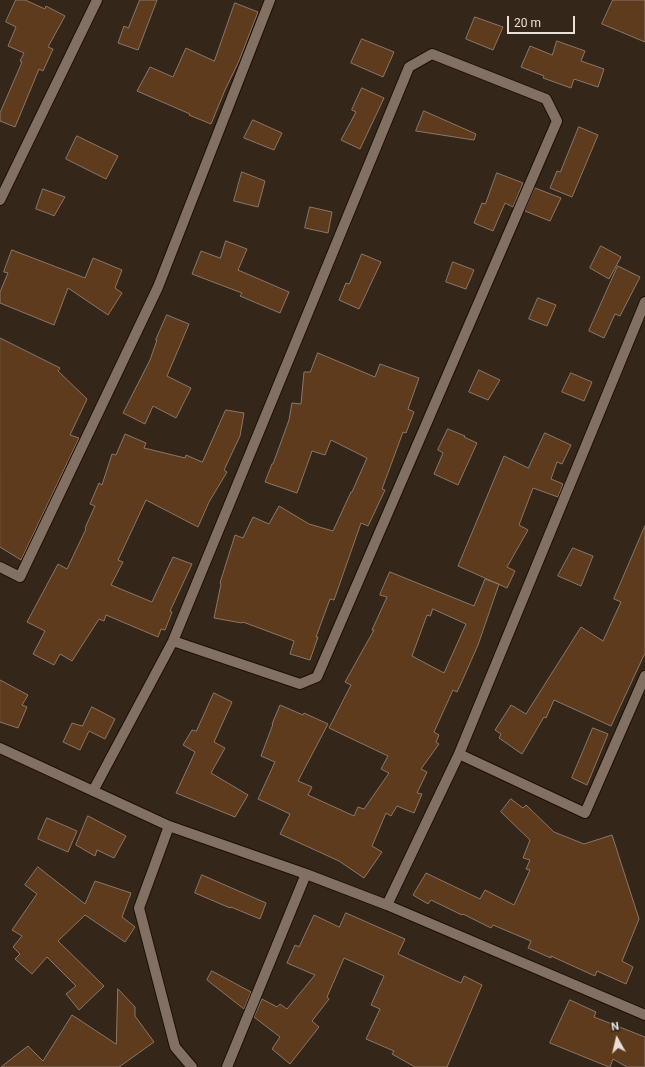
<!DOCTYPE html>
<style>
body{margin:0}
#map{position:relative;width:645px;height:1067px;overflow:hidden;background:#35261a;font-family:Roboto,sans-serif}
canvas{display:block}
.north{position:absolute;left:597px;top:1019px;width:40px;height:40px;-webkit-text-stroke:3px #35261a;paint-order:stroke;rotate:352deg;font-size:11px;font-weight:700;line-height:16px;text-align:center;color:#e8dfd7}
.north::after{content:'';display:block;margin:auto;width:14px;height:18px;background:#e8dfd7;clip-path:polygon(50% 0,100% 100%,50% 72%,0 100%)}
.scale{position:absolute;left:507px;top:16px;width:68px;height:18px;box-sizing:border-box;border:2px solid #e8dfd7;border-top:0;padding-left:5px;font-size:12px;line-height:14px;white-space:nowrap;color:#e8dfd7;-webkit-text-stroke:3px #35261a;paint-order:stroke}
</style>
<div id="map">
<canvas width="645" height="1067"></canvas>
<div class="north">N</div>
<div class="scale">20 m</div>
</div>
<script>
const c = document.querySelector('canvas').getContext('2d');
c.lineJoin = 'round';
function fillPath(path, color) {
  c.fillStyle = color;
  c.fill(path, 'evenodd');
}
function trace(path, color, width, dash) {
  c.strokeStyle = color;
  c.lineWidth = width;
  c.lineCap = dash ? 'butt' : 'round';
  c.setLineDash(dash || []);
  c.stroke(path);
}
const building = new Path2D(`
 M16,0h9l20,9 1,-3 19,10 -17,31 5,2 -10,22 -4,-2 -24,58 -15,-6v-8l22,-51 -2,-1 4,-8 -16,-7 8,-19 -10,-5z
 M140,0h17l-19,50 -20,-7 6,-17 4,2z
 M613,0h32v42l-43,-18z
 M235,3l23,9 -19,49 -14,29 -14,34 -22,-9 1,-1 -53,-23 13,-24 23,10 13,-29 28,13z
 M475,17l28,10 -10,23 -27,-11z
 M362,39l32,13 -11,25 -32,-14z
 M557,41l28,10 -4,10 23,8 -6,18 -24,-8 -3,9 -28,-10 1,-2 -23,-9 9,-21 22,9z
 M362,88l22,10 -24,51 -19,-9 15,-28 -4,-2z
 M424,111l52,23 -2,6 -58,-9z
 M253,120l29,13 -8,17 -30,-12z
 M579,127l19,8 -26,62 -22,-9 7,-17 3,1z
 M77,136l41,20 -12,23 -40,-20z
 M242,172l23,9 -7,26 -24,-6z
 M497,173l26,10 -10,24 -8,-4 -12,28 -19,-8 8,-20 3,1z
 M535,188l26,10 -11,23 -25,-10z
 M43,189l22,8 -11,19 -4,-2 -14,-5z
 M310,207l22,5 -4,21 -23,-5z
 M226,241l21,8 -9,21 51,22 -9,21 -40,-17 2,-3 -50,-19 9,-23 19,7z
 M601,246l20,11 -12,22 -19,-11z
 M12,250l73,28 8,-20 29,12 -7,18 7,5 -14,22 -40,-27 -14,37 -54,-22v-11l8,-19 -4,-1z
 M362,254l19,8 -22,47 -20,-9 7,-17 3,1z
 M453,262l21,8 -8,19 -20,-7z
 M618,266l22,11 -20,39 -5,-2 -11,24 -15,-7z
 M538,298l18,7 -9,21 -18,-7z
 M167,315l22,9 -22,52 24,12 -15,30 -23,-12 -8,18 -22,-11 27,-53 7,-20h-1z
 M0,338l60,30 -2,3 29,28 -17,36 9,3 -58,122 -21,-13z
 M318,353l57,24 5,-13 39,14 -11,31 6,3 -8,21 -3,-1 -21,57 3,1 -17,36 -7,-3 -27,77 -4,-1 -14,38h2l-8,23 -20,-6 4,-13 -51,-19 -1,1 -28,-5 7,-34 -1,-1 15,-48 8,3 10,-21 16,7 10,-18 30,18 24,7 18,-39h1l15,-34 -36,-18 -6,15 -13,-4 -15,42 -32,-11 7,-18h1l16,-44 3,-17 9,1 3,-32h6z
 M479,370l21,10 -12,20 -19,-8z
 M571,373l21,9 -8,19 -22,-9z
 M226,410l18,3 -4,23 -16,34 3,2 -18,30 -11,25 -52,-27 -28,60 5,2 -12,23 41,17 21,-45 19,7 -22,47 2,1 -7,18 -4,-1 -3,8 -52,-22 -2,6 -5,-2 -27,42 -12,-7 -6,11 -21,-11 12,-23 -18,-9 31,-58 9,5 19,-40 -1,-1 10,-22 -5,-2 9,-21 3,2 10,-31 4,1 9,-21 21,9 -2,5 41,10 1,-3 16,7z
 M448,429l17,7 -1,1 13,6 -19,42 -24,-11 9,-21 -5,-3z
 M545,433l26,12 -9,19 -5,-2 -6,17 12,5 -5,13 -25,-9 -14,37 9,5 -21,37 8,4 -8,17 -49,-22 46,-110 24,12z
 M645,526v127l-34,73 -57,-26 -8,18 -2,-1 -22,37 -23,-16 2,-4 -6,-4 16,-25 15,9 55,-87 22,14 18,-39 -7,-3z
 M573,548l20,8 -12,30 -23,-10z
 M390,572l84,34 11,-27 14,5 -21,61 -15,34 -6,13 -4,-2 -19,42 5,3 -3,7 3,2 -18,25 6,3 -10,21 5,1 -8,19 -17,-7 -6,10 -5,-3 -14,33 10,6 -18,26 -25,-17 -59,-27 10,-20 -32,-15 17,-37 -14,-6 12,-32h-1l8,-19 23,10 1,-2 24,11 -30,57 14,6 -4,8 46,21 4,-9 6,2 25,-36 -8,-4 7,-13 -59,-28 22,-43 -6,-3 29,-52h-2l15,-33 -7,-2zM433,609l33,15 -22,49 -32,-17 15,-41 3,1z
 M0,680l28,15 -6,10 5,2 -9,21 -18,-6z
 M214,693l18,9 -18,40 11,6 -14,25 37,22 -13,22 -59,-24 19,-41 -12,-7 9,-15 4,1z
 M92,707l23,12 -10,20 -16,-8 -9,19 -17,-8 9,-19 10,3z
 M593,728l15,6 -21,51 -15,-7z
 M511,799l12,9 3,-3 28,27 30,12 28,-9 27,84 -17,42 11,6 -7,17 -29,-13 -2,5 -44,-20v2l-23,-10 3,-7 -38,-16 -2,3 -28,-14 -1,1 -31,-15 -3,4 -15,-9 13,-22 54,26 5,-9 29,15 16,-35 -4,-1 4,-9 -7,-2 7,-18 -29,-28z
 M88,816l38,20 -12,22 -17,-8 -2,6 -19,-11z
 M47,818l30,13 -9,21 -30,-13z
 M38,867l47,37 10,-23 36,12 -9,24 13,10 -10,15 -40,-27 -27,26 46,45 -25,24 -13,-16 10,-8 -29,-29 -15,17 -17,-15 5,-5 -7,-7 9,-11 -10,-6 25,-36 -12,-9z
 M202,875l64,28 -6,16 -29,-12 -1,1 -35,-15z
 M346,913l59,26 -7,15 63,29 3,-7 18,9 -35,82h-32l-23,-13 2,-3 -28,-12 14,-30 -9,-4 13,-29 -40,-18 -17,39 2,2 -17,22 7,6 -29,37 -18,-15 8,-12 -26,-20 8,-18 15,8 3,-3 7,5 28,-34 -28,-12 8,-18 4,2 15,-32 25,12z
 M212,971l39,21 -7,17 -37,-29z
 M118,989l17,18v9l19,26 -35,25h-118l27,-21 15,15 29,-46 44,29z
 M570,1000l26,12 -2,5 51,20v30h-18l-14,-8 -3,8h-1l-59,-24z`);
fillPath(building, '#5e3b1d');
trace(building, '#897769', 1);
const minor = new Path2D(`
 M0,200l97,-200
 M0,567l20,10 138,-290 112,-287
 M0,748l169,78 137,48 81,31 258,110
 M459,754l126,59 60,-137
 M93,791l80,-150 236,-574 23,-13 114,45 11,22 -240,556 -17,7 -127,-43
 M169,826l-30,82 36,139 17,20
 M387,905l72,-151 186,-452
 M227,1067l79,-193`);
trace(minor, '#1c0f05', 12);
trace(minor, '#827063', 10);
</script>
